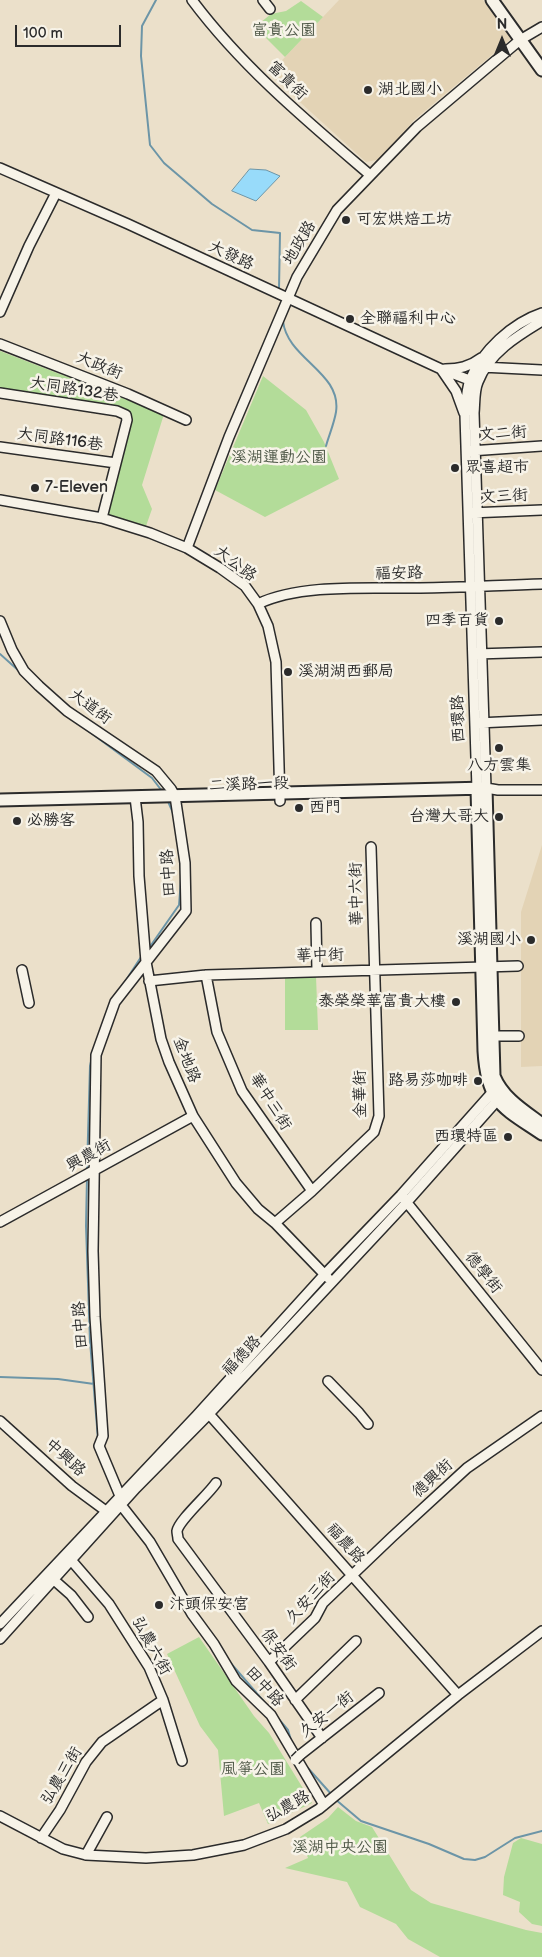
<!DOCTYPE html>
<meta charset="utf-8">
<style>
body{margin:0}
#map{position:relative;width:542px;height:1957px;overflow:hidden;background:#ebe0ca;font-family:"Balsamiq Sans",sans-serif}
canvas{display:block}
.north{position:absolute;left:477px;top:15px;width:50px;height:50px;-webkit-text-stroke:4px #f7f3e8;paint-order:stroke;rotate:0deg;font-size:14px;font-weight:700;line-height:20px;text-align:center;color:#2b2b2b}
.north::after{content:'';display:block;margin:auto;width:18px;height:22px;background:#2b2b2b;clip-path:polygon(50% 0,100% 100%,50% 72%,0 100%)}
.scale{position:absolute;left:15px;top:25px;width:106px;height:22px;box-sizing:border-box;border:2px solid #2b2b2b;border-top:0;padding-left:6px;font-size:15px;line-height:18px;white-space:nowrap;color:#2b2b2b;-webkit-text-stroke:4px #f7f3e8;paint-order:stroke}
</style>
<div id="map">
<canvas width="542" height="1957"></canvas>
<div class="north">N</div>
<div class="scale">100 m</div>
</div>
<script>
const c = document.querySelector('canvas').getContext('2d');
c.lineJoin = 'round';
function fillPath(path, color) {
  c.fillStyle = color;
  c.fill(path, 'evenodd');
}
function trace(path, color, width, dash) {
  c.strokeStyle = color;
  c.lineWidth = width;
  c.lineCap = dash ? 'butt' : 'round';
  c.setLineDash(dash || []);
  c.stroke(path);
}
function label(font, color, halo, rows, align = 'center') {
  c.font = font + ' "Balsamiq Sans","LXGW WenKai TC",sans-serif';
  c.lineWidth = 5;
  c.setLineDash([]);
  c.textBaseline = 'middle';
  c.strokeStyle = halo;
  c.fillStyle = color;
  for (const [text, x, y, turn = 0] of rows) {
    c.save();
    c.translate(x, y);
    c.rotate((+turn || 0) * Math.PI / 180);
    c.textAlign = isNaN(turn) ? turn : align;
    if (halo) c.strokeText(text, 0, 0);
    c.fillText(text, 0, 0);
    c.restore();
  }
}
fillPath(new Path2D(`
 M339,0h144l28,39 -98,82 -31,38 -16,3 -97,-88z
 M542,845v221l-21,1v-155z`), '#e3d3b5');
fillPath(new Path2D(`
 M301,1l22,16 -38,40 -30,-30 16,-13 15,-3z
 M0,351l164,63 -22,71 10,24 -6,17 -39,-12 22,-96 -129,-27z
 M263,376l43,34 18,32 15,37 -74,38 -50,-27z
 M285,976h31l2,54h-33z
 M199,1637l55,79 15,17 43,70 -44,21 -9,-21 -35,13 -6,-66 -18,-24 -33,-72z
 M338,1807l18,14 16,6 39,63 20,13 95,27 16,3v24h-102l-32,-18 -12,-15 -36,-17 -13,-25 -62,-14 23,-10 -8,-21 28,-19z
 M521,1838l21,6v82l-10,-2 -13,-12 1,-10 -17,-7 1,-18 9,-34z`), '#b3dc99');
const water = new Path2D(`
 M250,169l16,1 14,6 -24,25 -24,-10z`);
fillPath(water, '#98dbfa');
trace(water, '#6c95a7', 1);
trace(new Path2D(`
 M156,0l-14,26 -1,30 9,89 14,18 48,41 40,26 28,3 -1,56
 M283,321c4,38 59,51 53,91 -2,12 -7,23 -10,34
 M0,654l19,17
 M83,727l69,51 10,13
 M167,799l6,14
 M149,948l30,-43 2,-25
 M119,991l22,-34
 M87,1170l3,-104 2,-9
 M87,1177l-1,49 4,115 8,98
 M0,1377l58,2 36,5
 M228,1660l38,44
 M277,1717l11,13 3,10
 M307,1767l25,28
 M335,1799l26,22 68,23 35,15 11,1 10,-3 30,-19 27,-7`), '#6c95a7', 2);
const minor = new Path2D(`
 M192,0c50,67 115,121 178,175
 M263,0l7,9
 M0,168l128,56 313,145 36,14
 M0,312l29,-66 27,-53
 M542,321c-25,15 -53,32 -64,61 -4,9 -3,22 -4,31l12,375 12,2h44
 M0,344l128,50 58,26
 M482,367l60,3
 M441,369l15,22 8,22
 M445,369c14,0 24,-2 36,-11
 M0,393l117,18 9,4 1,5 -25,98
 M0,447l116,16
 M470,451l72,-5
 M0,500l102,18 48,15 37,15 33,20 25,18 13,18 10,22 8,36 4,139
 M470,513l72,-3
 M187,548l42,-111 68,-160 40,-67 80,-83 103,-87 22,-13
 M258,604c43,-21 114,-15 162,-16 41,0 81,-3 122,-4
 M0,621l12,29 12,21 15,15 28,25 89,60 15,18 4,7 10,67 1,48 -71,91 -19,53 -3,196 2,66 8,119 -4,10 21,50 1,9 29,37 42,72 22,30 22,37 35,34 53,90
 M476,654l66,-2
 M478,723l64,-3
 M477,789l-12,-374c1,-11 1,-25 5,-35 12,-29 42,-57 72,-67
 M135,797l3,25 1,54 7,86 15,77 8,23 24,54 43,67 22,26 17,14 53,55
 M316,923l1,48
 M22,970l7,33
 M206,975l11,57 25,59 70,100 -37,32
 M149,981l57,-6 312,-9
 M493,1036h26
 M312,1191l62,-59 5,-16 -8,-269
 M404,1199l138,171
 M0,1222l193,-106
 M328,1381l31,32 9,11
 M209,1414l249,281
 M0,1421l72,65 38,28
 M216,1483c-8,12 -37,37 -39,48 0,3 1,5 1,8l91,123 53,76
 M71,1560l38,44 40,63 14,33 19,61
 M54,1580l17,15 17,22
 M0,1624l197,-209 127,-140 77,-80 96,-108
 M0,1639l136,-151 73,-74 198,-212 95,-107
 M269,1662l46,-44 8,-15 69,-66 75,-69 75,-52
 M295,1700l61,-59
 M300,1755l79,-62
 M0,1816l63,33 23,6 60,3 47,-3 51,-10 42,-16 33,-20 139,-114 84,-64
 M41,1838l19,-28 26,-48 16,-20 61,-42
 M86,1855l21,-38`);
const major = new Path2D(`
 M492,0l50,70
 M477,789l7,262c3,52 18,56 58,83
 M0,800l486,-12 8,288c9,22 29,34 48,48`);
trace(minor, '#2b2b2b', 12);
trace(major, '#2b2b2b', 15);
trace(minor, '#f7f3e8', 9);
trace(major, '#f7f3e8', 11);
const minorBridge = new Path2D(`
 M295,1760l5,-5`);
trace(minorBridge, '#2b2b2b', 12, []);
trace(minorBridge, '#f7f3e8', 9);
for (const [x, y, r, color] of [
 [368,90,5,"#2b2b2b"],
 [346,220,5,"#2b2b2b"],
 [350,319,5,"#2b2b2b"],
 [455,468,5,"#2b2b2b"],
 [35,488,5,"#2b2b2b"],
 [499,621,5,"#2b2b2b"],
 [288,672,5,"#2b2b2b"],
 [499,748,5,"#2b2b2b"],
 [299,808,5,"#2b2b2b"],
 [499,817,5,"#2b2b2b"],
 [17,821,5,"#2b2b2b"],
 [531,940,5,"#2b2b2b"],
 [456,1002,5,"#2b2b2b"],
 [478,1081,5,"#2b2b2b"],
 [508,1137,5,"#2b2b2b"],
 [159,1605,5,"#2b2b2b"]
]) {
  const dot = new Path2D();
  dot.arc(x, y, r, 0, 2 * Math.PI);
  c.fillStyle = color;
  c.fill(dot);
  trace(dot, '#f7f3e8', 2);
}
label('16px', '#4d5746', '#f7f3e8', [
 ["富貴公園",284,31],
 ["溪湖運動公園",279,458],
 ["風箏公園",253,1770],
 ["溪湖中央公園",340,1848]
]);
label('16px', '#2b2b2b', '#f7f3e8', [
 ["富貴街",287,81,44],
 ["地政路",300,243,-59],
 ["大發路",231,256,25],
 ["大政街",99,366,22],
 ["大同路132巷",74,390,9],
 ["文二街",503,434,-4],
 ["大同路116巷",60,440,8],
 ["文三街",504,497,-3],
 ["大公路",235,564,37],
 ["福安路",399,574,-1],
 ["大道街",90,707,36],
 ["西環路",459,719,-92],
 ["二溪路一段",249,785,-2],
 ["田中路",169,873,-93],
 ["華中六街",357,894,-91],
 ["華中街",320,956,-1],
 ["金地路",186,1060,69],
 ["金華街",361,1094,-90],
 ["華中三街",270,1102,58],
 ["興農街",89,1156,-29],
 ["德學街",483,1273,51],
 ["田中路",81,1325,-94],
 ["福德路",242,1356,-47],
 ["中興路",65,1458,42],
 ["德興街",433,1479,-42],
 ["福農路",345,1544,48],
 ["久安三街",311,1598,-47],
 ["弘農六街",151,1646,61],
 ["保安街",278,1650,54],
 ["田中路",264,1687,48],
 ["久安一街",327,1715,-38],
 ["弘農三街",62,1776,-59],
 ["弘農路",288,1807,-29]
]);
label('16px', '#2b2b2b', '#f7f3e8', [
 ["湖北國小",378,90],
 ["可宏烘焙工坊",356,220],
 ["全聯福利中心",360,319],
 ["眾喜超市",465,468],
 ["7-Eleven",45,488],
 ["四季百貨",489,621,"right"],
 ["溪湖湖西郵局",298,672],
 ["八方雲集",499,766,"center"],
 ["西門",309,808],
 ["台灣大哥大",489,817,"right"],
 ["必勝客",27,821],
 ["溪湖國小",521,940,"right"],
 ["泰榮榮華富貴大樓",446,1002,"right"],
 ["路易莎咖啡",468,1081,"right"],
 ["西環特區",498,1137,"right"],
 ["汴頭保安宮",169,1605]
], 'left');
</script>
